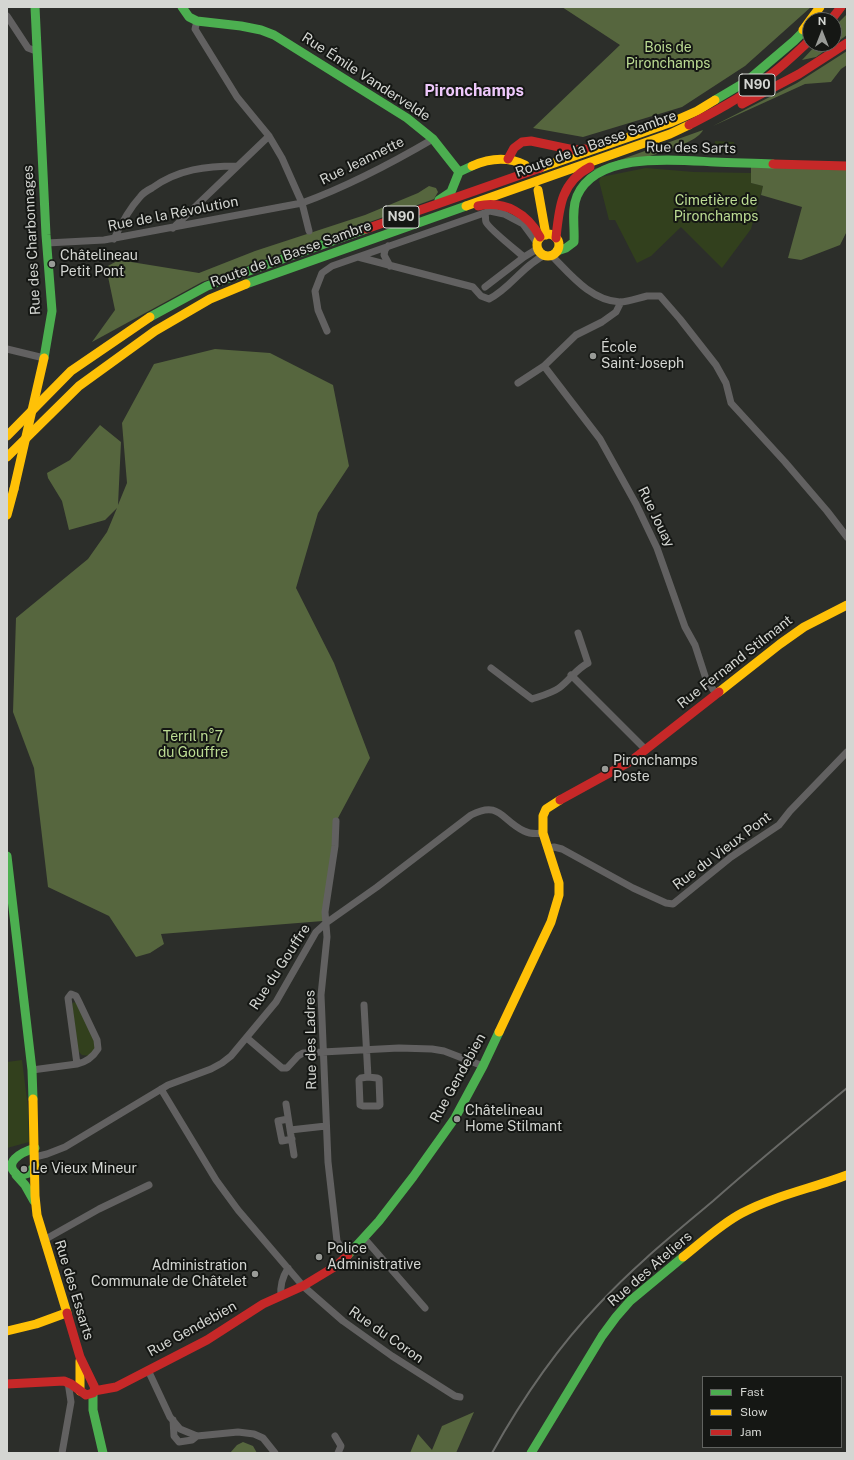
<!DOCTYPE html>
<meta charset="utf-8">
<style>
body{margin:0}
#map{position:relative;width:854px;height:1460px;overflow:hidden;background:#2c2e2a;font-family:"Public Sans",sans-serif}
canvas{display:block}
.frame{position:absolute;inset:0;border:8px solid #d4d6d2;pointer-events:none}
.legend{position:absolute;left:702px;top:1376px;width:140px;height:72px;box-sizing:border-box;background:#151714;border:1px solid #616360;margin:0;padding:5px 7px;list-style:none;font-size:12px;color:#d4d6d2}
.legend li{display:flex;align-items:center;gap:8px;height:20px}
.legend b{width:20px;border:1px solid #616360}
.north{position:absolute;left:802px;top:12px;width:40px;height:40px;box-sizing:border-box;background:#151714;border:1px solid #616360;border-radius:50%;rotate:0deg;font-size:11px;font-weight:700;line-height:16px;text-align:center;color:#d4d6d2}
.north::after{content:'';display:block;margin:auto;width:14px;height:18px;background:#999b97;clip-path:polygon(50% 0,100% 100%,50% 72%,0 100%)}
</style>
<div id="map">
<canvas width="854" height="1460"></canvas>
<div class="frame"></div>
<ul class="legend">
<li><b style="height:5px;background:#4caf50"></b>Fast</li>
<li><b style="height:5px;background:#ffc107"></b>Slow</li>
<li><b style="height:5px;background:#c62828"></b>Jam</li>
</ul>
<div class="north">N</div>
</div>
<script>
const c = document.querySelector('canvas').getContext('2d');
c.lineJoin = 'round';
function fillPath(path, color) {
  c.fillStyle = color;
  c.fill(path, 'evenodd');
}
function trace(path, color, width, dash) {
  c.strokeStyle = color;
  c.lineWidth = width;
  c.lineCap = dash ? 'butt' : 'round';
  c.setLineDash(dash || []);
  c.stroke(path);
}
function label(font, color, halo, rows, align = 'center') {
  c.font = font + ' "Public Sans",sans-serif';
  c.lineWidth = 4;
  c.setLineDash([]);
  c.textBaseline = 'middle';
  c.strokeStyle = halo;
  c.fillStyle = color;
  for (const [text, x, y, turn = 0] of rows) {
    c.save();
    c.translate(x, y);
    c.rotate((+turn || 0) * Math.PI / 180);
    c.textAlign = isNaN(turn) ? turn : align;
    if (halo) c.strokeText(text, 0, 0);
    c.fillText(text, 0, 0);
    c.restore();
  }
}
fillPath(new Path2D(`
 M715,141l19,1v10l-20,-1z
 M646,168l48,4 57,1v10l12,3 -12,43 -29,39 -41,-41 -30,29 -14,7 -22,-43h-6l-10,-39 2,-4z
 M74,1002l2,1 18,36 2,9 -6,8 -8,-1 -4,-4 -6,-47z
 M22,1060l6,48 1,34 -22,6v-86z`), '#32401d');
fillPath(new Path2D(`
 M562,7h249l-66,59 -63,41 -99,30 -50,-9 87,-83z
 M847,14v21l-31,22 -14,3 15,-16h17v-17z
 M847,51v14l-6,4 -10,13 -26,2 -92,42 84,-43z
 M703,130c-8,18 -82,33 -102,39l-9,1z
 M751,167l96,2v62l-7,14 -39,15 -13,-2 14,-51 -41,-12 2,-9 -12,-3z
 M429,186l7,2 2,4 -4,7 -232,83 -110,60 23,-32 -9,-43 13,-7 80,13 56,-22 110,-36 53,-22z
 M215,349l55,4 63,32 16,81 -31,47 -22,75 38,75 36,95 -32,60 -15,103 -162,13 3,10 -14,9 -14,4 -27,-41 -61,-29 -14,-119 -21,-56 3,-94 72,-59 19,-27 10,-24 -12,12 -36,10 -7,-29 -14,-23 -1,-5 23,-13 30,-35 21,17 -3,63 9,-22 -5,-60 32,-59z
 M474,1412l-18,41h-46l8,-19 14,16 10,-24z
 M243,1442l10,4 4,7h-27l7,-8z`), '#56663e');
trace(new Path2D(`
 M7,16l21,32 8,3
 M197,21l-2,8 42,68 32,39 13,22 20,45 7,28
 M485,213c1,3 0,6 1,9 2,6 31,29 38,35
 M173,228l96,-92
 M114,239c7,-15 15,-30 26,-42 3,-4 8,-7 12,-9 26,-19 55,-22 85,-22
 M47,243l57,-3 198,-37c44,-16 90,-40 131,-64
 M388,246l-3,4 -1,5 6,11
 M551,255c19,19 40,46 69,47 9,0 18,-4 27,-6 4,0 9,0 13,0l20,23 36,46 10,18 5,20 54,59 42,49 20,26
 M358,257l115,30 8,9 8,3c21,-10 34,-34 56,-44
 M485,287l39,-30 13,-8
 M327,331l-9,-21 -3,-19 7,-18 10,-7 158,-55 14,3 19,10 14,19
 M7,349l37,9
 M544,366l56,73 36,65 21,44 28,79 10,18 11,34 10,15
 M518,383l26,-17 32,-31 26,-13 14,-10 5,-10
 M491,668l41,31c9,-3 20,-6 27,-11 11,-8 17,-19 29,-25l-10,-30
 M571,675l75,75
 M336,821l-1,25 -10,66 2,25 -6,58 7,167 9,79 3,5 8,9
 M548,848l6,-1 8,2 71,39 33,15 7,1 58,-47 48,-32 11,-14 57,-59
 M364,1005l4,72 9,1 2,1 1,26 -2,1h-15l-3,-1 -1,-25 2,-2 7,-1
 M247,1038l35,30h5l11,-12 5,-3 96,-5 33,1 12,2 39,15
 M32,1070l45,-6c10,-2 16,-7 21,-15l-1,-9 -18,-38 -3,-6 -5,-2 -3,4 9,66
 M161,1089l55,91 22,30 65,76 40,35 49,35 63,40 5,1
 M286,1104l8,51
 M288,1119l-10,2 4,20 10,-2
 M290,1130l36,-4
 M35,1157l12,-3 18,-7 103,-62 43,-16 11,-6 9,-7 45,-54 40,-70 10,-9 51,-36 94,-72c29,-15 30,5 53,16 6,3 12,3 19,2
 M364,1238l61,70
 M44,1240l55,-31 50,-24
 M281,1296c-1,-9 2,-20 7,-28
 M148,1370l22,47 10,12 17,7 41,-4 16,2 9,4 12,15
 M173,1420l1,16 5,6 13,-2 5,-4
 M335,1436l6,10 -3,7
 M62,1453l9,-51 -3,-20`), '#626161', 7);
trace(new Path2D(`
 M35,7l11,228 6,76 -8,47
 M182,7l7,10 8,4 44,5 20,4 13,5 133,83 26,21 26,33 13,-6
 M715,100l32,-19 47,-40 16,-16
 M439,200l12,-8 8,-20
 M557,251l9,-3 8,-6c1,-15 -3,-32 3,-46 20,-45 98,-36 138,-34 19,1 39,1 58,2
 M246,284l220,-78
 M150,317l57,-31 159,-57
 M7,856l25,214 1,29
 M35,1148c-13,4 -35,15 -16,28l10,-3 6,-7
 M16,1175l9,10 9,16
 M348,1255l31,-34 34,-44 42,-59 28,-52 16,-34
 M93,1393v17l10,43
 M531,1453l71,-117 14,-19 14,-16 53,-44`), '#4caf50', 9);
trace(new Path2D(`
 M803,30l17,-23
 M472,166c18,-8 35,-10 53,-1
 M540,168l132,-46 25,-11 18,-11
 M538,190l8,45
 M466,206l204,-72 19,-9
 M537 245a11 11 0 1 1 22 0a11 11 0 1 1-22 0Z
 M7,436l64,-65 79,-54
 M7,457l72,-71 76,-55 55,-32 36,-15
 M7,515l7,-26
 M719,692l61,-48 24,-17 43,-22
 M499,1032l52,-110 8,-27v-12l-16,-50v-17l3,-7 14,-9
 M33,1099l2,97 2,19 30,98
 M683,1257c19,-15 38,-33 59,-44 32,-17 71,-25 105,-38
 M7,1331l29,-7 30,-11
 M80,1361v30`), '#ffc107', 9);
trace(new Path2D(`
 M831,20l10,-13
 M742,104l57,-30 48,-31
 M689,125c25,-13 50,-26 72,-43 18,-12 33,-27 49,-42
 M508,159l6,-11 8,-6 9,-1 43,9 11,-1
 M773,164l74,2
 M478,206c27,-6 50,8 62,31
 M366,229l174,-61
 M556,238c3,-30 5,-56 34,-71
 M560,800l71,-39 88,-69
 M7,1384l57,-3 7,3 15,11 7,-2 2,-5 -15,-31 -13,-44
 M94,1391l22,-4 91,-47 56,-36 40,-18 33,-20 12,-11`), '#c62828', 9);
trace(new Path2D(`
 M492,1453c30,-54 64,-104 107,-149 35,-38 75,-70 114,-103 44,-39 89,-76 134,-113`), '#686966', 2);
trace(new Path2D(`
 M14,489l30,-131`), '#ffc107', 9);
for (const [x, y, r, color] of [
 [52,264,4,"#999b97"],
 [593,356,4,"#999b97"],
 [605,769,4,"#999b97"],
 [457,1119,4,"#999b97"],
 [24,1169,4,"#999b97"],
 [319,1257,4,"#999b97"],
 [255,1274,4,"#999b97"]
]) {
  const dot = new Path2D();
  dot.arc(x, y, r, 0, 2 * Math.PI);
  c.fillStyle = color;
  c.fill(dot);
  trace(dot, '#151714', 1.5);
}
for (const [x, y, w] of [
 [757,85,36],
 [401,217,36]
]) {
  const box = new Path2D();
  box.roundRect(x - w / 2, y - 11, w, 22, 3);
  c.fillStyle = '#151714';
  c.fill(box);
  trace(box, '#d4d6d2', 1);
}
label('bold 13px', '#d4d6d2', null, [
 ["N90",757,85],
 ["N90",401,217]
]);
label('14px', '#bcdc93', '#151714', [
 ["Bois de",668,48],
 ["Pironchamps",668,64],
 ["Cimetière de",716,201],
 ["Pironchamps",716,217],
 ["Terril n°7",193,737],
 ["du Gouffre",193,753]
]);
label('14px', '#d4d6d2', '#151714', [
 ["Rue Émile Vandervelde",366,77,33],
 ["Route de la Basse Sambre",596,144,-20],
 ["Rue des Sarts",691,148,1],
 ["Rue Jeannette",362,161,-26],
 ["Rue de la Révolution",173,214,-11],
 ["Rue des Charbonnages",32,240,-93],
 ["Route de la Basse Sambre",291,254,-20],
 ["Rue Jouay",656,517,64],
 ["Rue Fernand Stilmant",735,662,-38],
 ["Rue du Vieux Pont",722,851,-37],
 ["Rue du Gouffre",280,967,-57],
 ["Rue des Ladres",311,1040,-91],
 ["Rue Gendebien",458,1078,-61],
 ["Rue des Ateliers",650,1269,-41],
 ["Rue des Essarts",74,1290,73],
 ["Rue Gendebien",192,1329,-29],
 ["Rue du Coron",386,1335,35]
]);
label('14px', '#d4d6d2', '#151714', [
 ["Châtelineau",60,256],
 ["Petit Pont",60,272],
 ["École",601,348],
 ["Saint-Joseph",601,364],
 ["Pironchamps",613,761],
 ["Poste",613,777],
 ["Châtelineau",465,1111],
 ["Home Stilmant",465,1127],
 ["Le Vieux Mineur",32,1169],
 ["Police",327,1249],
 ["Administrative",327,1265],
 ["Administration",247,1266,"right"],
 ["Communale de Châtelet",247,1282,"right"]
], 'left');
label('bold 16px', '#eec8fb', '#151714', [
 ["Pironchamps",474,91]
]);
</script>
